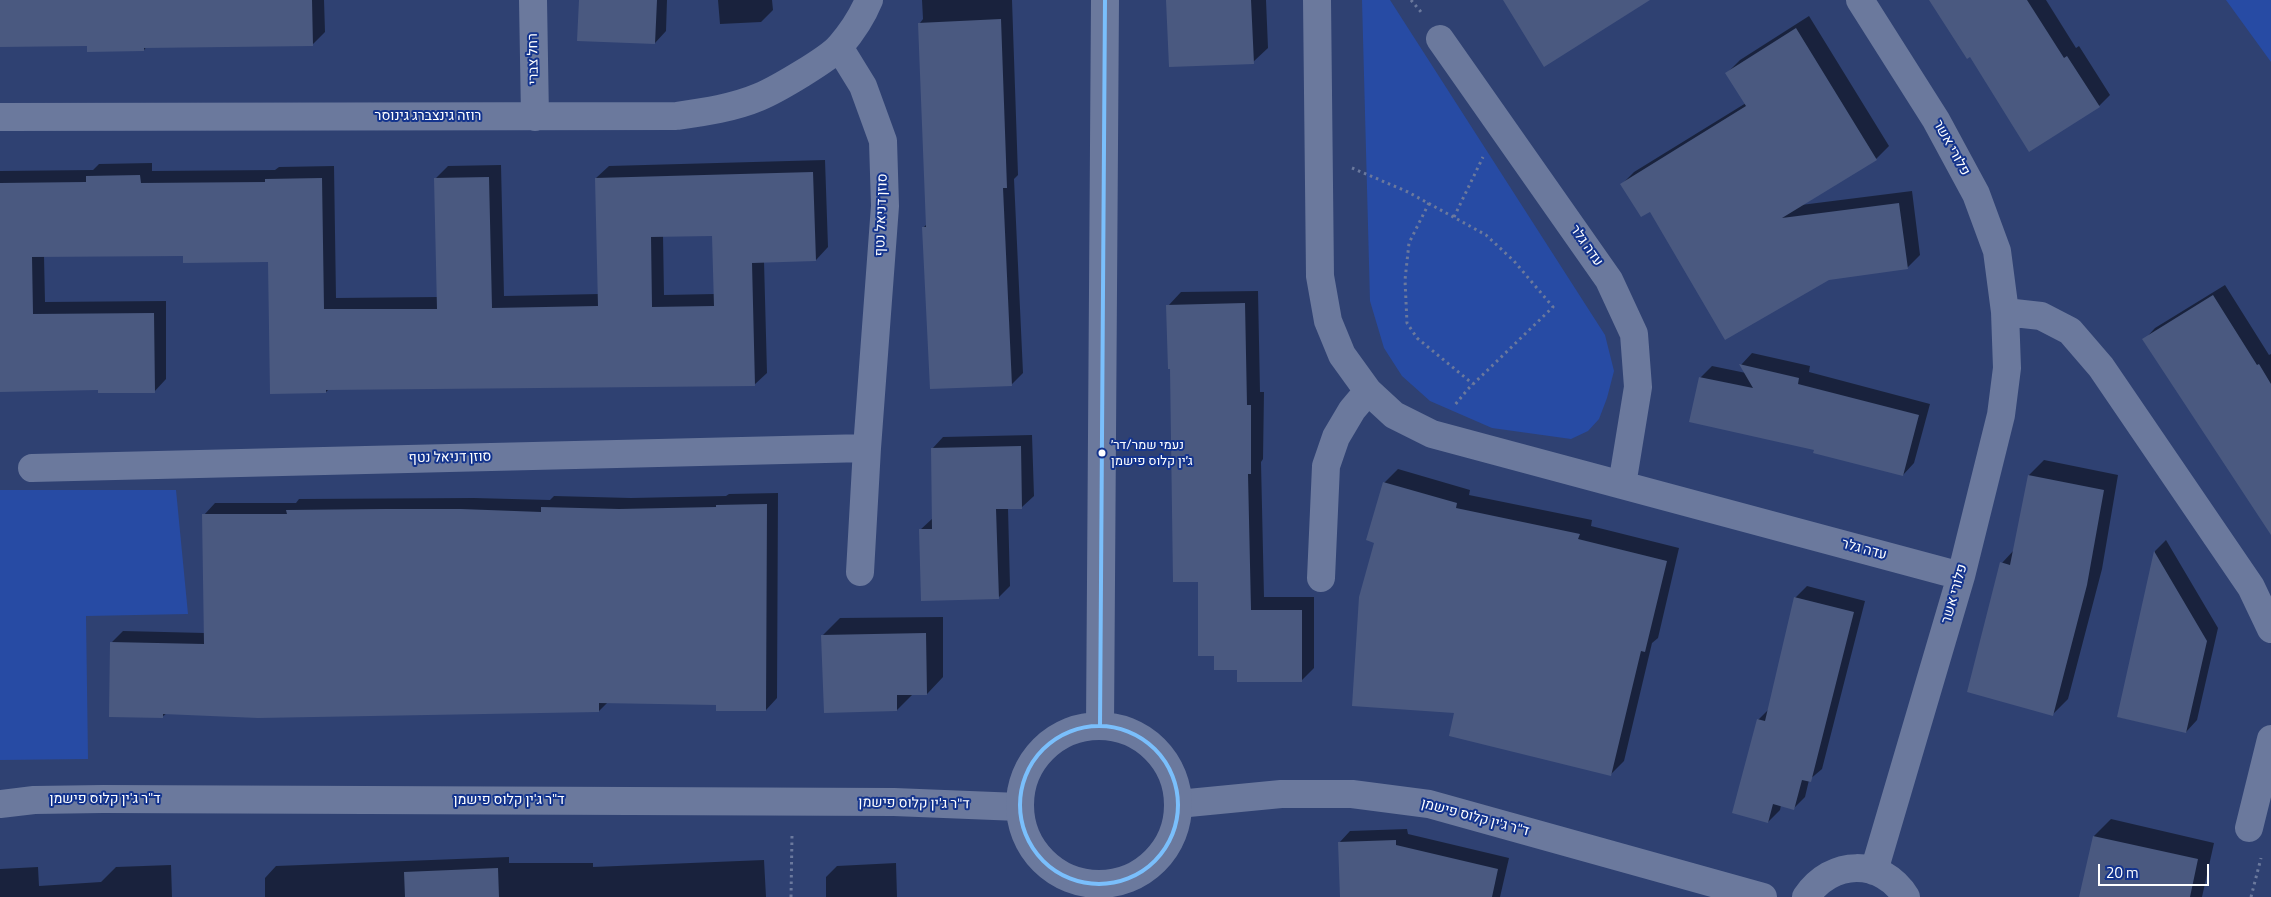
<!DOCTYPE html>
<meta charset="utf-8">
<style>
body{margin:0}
#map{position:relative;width:2271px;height:897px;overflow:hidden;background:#2f4172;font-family:"Titillium Web",sans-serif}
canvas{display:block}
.scale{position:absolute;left:2098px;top:864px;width:111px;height:22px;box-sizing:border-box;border:2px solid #fff;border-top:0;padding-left:6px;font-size:15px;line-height:18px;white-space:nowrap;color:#fff;-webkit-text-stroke:4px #14348d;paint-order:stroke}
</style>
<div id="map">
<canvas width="2271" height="897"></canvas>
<div class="scale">20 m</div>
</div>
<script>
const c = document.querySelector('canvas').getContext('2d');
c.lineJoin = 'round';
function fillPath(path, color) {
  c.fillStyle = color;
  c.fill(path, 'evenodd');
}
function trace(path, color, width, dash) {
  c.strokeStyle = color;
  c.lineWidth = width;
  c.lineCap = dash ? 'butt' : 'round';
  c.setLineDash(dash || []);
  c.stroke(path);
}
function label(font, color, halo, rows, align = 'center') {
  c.font = font + ' "Titillium Web",Heebo,sans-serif';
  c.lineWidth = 4;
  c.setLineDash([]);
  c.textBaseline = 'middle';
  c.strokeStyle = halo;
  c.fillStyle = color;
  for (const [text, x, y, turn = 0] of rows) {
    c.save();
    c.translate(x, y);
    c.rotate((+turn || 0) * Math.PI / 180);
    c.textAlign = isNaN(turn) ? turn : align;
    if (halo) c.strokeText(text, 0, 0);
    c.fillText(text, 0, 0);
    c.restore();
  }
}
fillPath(new Path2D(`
 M1362,0h28l215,335 9,36 -7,27 -8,21 -11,12 -17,8 -79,-11 -62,-27 -28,-25 -18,-28 -14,-47z
 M2226,0h45v62z
 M0,490h176l12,124 -102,2 2,143 -88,1z`), '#274ba4');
fillPath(new Path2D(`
 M0,0h324l1,32 -13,13 -165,1 -3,4 -56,-5h-88z
 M579,0h88l-1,31 -11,12z
 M718,0h54l1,10 -12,12 -41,2z
 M922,0h90l6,175 -4,4 9,194 -12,12 -88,-157 4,-4 -7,-201 3,-4z
 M1167,0h99l2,48 -15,14z
 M1944,0h102l30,48 3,-2 31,49 -11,11z
 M1809,16l80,130 -13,13 -75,46 111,-14 8,64 -13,13 -257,-57 -29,-26 13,-13 112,-69 -19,-30 13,-13z
 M825,160l3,87 -12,13 -52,1 3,112 -13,12 -425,4 -3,3 -57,-131 -85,-7 -140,2 1,46 121,-1v78l-12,13 -55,-3 -99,1v-219l93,-1 6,-6 53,-1v8l123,-1 4,-3 55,-1 2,132 102,-1 -2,-119 12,-12 53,-1 3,131 95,-2 -3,-116 13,-12zM713,234l2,60 -51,1 -1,-60z
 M2225,285l44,70 2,-1v177l-127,-191 11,-12z
 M1258,291l2,101h4l-1,67 -2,3 3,135h50v71l-13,13 -63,-12 -23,-14 -16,-75 -28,-212 -3,-62 13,-14z
 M1752,353l58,13 -1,6 121,32 -16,59 -11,12 -88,-26 -115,-71 12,-12 34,7 -5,-8z
 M1032,435l2,61 -12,11 -14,1 2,78 -11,11 -79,-67 13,-12 -1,-69 11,-12z
 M2044,460l74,15 -16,94 -34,130 -15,15 -51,-151 12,-13 15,-75z
 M1398,469l72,21 -1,5 123,25 -1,6 88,22 -21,90 -6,5 -28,118 -13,13 -155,-62 -80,-170 8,-59z
 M778,493l-1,205 -11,12 -49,-7 -109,-1 -9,9 -341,6 -91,-4 -5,4 -50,-75 11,-11 82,2 -1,-118 11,-12h81l3,-4 175,-1 76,2 4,-4 77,2 95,-2 3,-2z
 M2166,540l52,88 -21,92 -11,12 -67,-15 36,-166z
 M1807,586l58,15 -43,168 -13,11 -4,17 -12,12 -12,-4 -1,5 -12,12 -10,-102 11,-11 26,-111z
 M943,617v60l-16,17h-14l-16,16 -74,-75 17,-17z
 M2111,819l103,24 -12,54h-122l14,-61z
 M1407,829l1,5 101,24 -9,39h-159l-2,-54 11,-12z
 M509,857v6h84v4l171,-7 2,37h-501v-19l11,-12z
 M896,863l1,34h-71v-20l11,-11z
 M171,865l1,32h-172v-28l38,-2 1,19 62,-4 15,-15z`), '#0007');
fillPath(new Path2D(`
 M0,0h312l1,46 -169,2v3l-57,1v-6l-87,1z
 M579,0h78l-2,44 -78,-3z
 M1166,0h85l3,64 -85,3z
 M1503,0h147l-106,67z
 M1929,0h98l37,58 3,-2 33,51 -71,45 -59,-95 -3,2z
 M1001,19l6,169h-4l9,198 -82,3 -8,-162h4l-8,-204z
 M1796,28l81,132 -95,58 117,-15 9,66 -79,11 -104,60 -75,-128 -9,5 -21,-33 126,-78 -21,-33z
 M813,172l3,89 -64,2 3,123 -429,4v3l-56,1 -2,-132 -85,1v-7l-151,1 1,57 121,-1 1,80h-57v-3l-98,2v-209l86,-1v-6l54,-1 1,8 124,-1v-3l57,-1 2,131h113l-3,-131 55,-1 3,131 106,-2 -3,-128zM712,236l2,70 -62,1 -1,-70z
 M2213,295l44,70 2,-1 12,20v151l-129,-196z
 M1245,303l2,102h4v69h-3l3,136h51v72h-65v-12h-23v-14h-16v-74h-25l-3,-213h-2l-2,-64z
 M1739,364l60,14 -1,6 121,31 -16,61 -90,-23 1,-3 -125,-28 10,-45 54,11z
 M1021,446l1,63h-26l3,90 -78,2 -2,-72h13l-1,-81z
 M2028,475l76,15 -17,95 -34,131 -86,-24 33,-130 10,3z
 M1383,482l74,21 -1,5 124,26 -2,5 89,22 -22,91 -4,-1 -30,125 -162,-40 5,-23 -102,-7 7,-109 15,-54 -8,-3z
 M767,504l-1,207h-50v-6l-117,-2v9l-341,6 -95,-4v4l-54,-1 1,-75 94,2 -2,-130h85l-1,-4 99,-1h76l80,3v-5l78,2 97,-2v-2z
 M2154,551l53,90 -21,92 -69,-16z
 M1794,597l60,15 -43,170 -9,-2 -8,30 -21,-6 -5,19 -36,-10 25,-94 8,2z
 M926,633l1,62h-30v16l-73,2 -3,-78z
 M2093,836l105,23 -8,38h-111z
 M1396,840v5l102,24 -6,28h-152l-2,-55z
 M498,868l1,29h-94l-1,-25z`), '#4a5980');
trace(new Path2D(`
 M1411,0l10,12
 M1352,168l56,24 78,43 28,26 39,46 -85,82 -14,17
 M1429,203l-20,40 -4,37 2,43 10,15 56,46
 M1454,217l29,-60
 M791,897l1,-62
 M2251,897l10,-39`), '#6b799d', 3, [2.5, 4]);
trace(new Path2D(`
 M533,0l2,117
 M1317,0l3,276 8,45 14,34 26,36 26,24 38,19 529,142
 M1860,0l76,120 40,74 21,57 8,61 2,56 -6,47 -40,161 -87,295
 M1440,39l169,241 25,54 4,53 -16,98
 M839,47l24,39 20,55 2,65 -18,242 -7,124
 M0,117l676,-1c28,-4 57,-8 83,-19 17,-7 70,-38 81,-51 12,-14 22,-29 29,-46
 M2005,312l36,4 29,15 31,36 150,220 20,42
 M32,468l835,-20
 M1321,578l5,-112 10,-29 16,-27 16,-19
 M0,804l34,-4 69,-1 791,3 125,5
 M1178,804l103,-10h71l77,10 334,93
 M2249,828l22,-89
 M1806,897c25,-38 76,-39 100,0`), '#6b799d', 28);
trace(new Path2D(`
 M1100,726l5,-726
 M1020 805a79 79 0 1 1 158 0a79 79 0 1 1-158 0Z`), '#6b799d', 28);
trace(new Path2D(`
 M1100,726l5,-726
 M1020 805a79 79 0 1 1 158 0a79 79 0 1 1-158 0Z`), '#7abffc', 4);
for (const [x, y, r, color] of [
 [1102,453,4.5,"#fff"]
]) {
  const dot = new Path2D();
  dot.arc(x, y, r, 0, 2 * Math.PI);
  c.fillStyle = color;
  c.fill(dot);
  trace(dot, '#14348d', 2);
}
label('13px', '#fff', '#14348d', [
 ["נעמי שמר/דר׳",1111,446],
 ["ג׳ין קלוס פישמן",1111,462]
], 'left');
label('14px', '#fff', '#14348d', [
 ["רחל צברי",534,59,-91],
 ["רוזה גינצברג גינוסר",428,117],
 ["פלורי אשר",1951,148,61],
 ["סוזן דניאל נטף",882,215,-88],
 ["עדה גלר",1586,246,55],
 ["סוזן דניאל נטף",450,458,-1],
 ["עדה גלר",1864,550,15],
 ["פלורי אשר",1955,594,-74],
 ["ד\"ר ג'ין קלוס פישמן",105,800],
 ["ד\"ר ג'ין קלוס פישמן",509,801],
 ["ד\"ר ג'ין קלוס פישמן",914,804,1],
 ["ד\"ר ג'ין קלוס פישמן",1475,818,15]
]);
</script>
